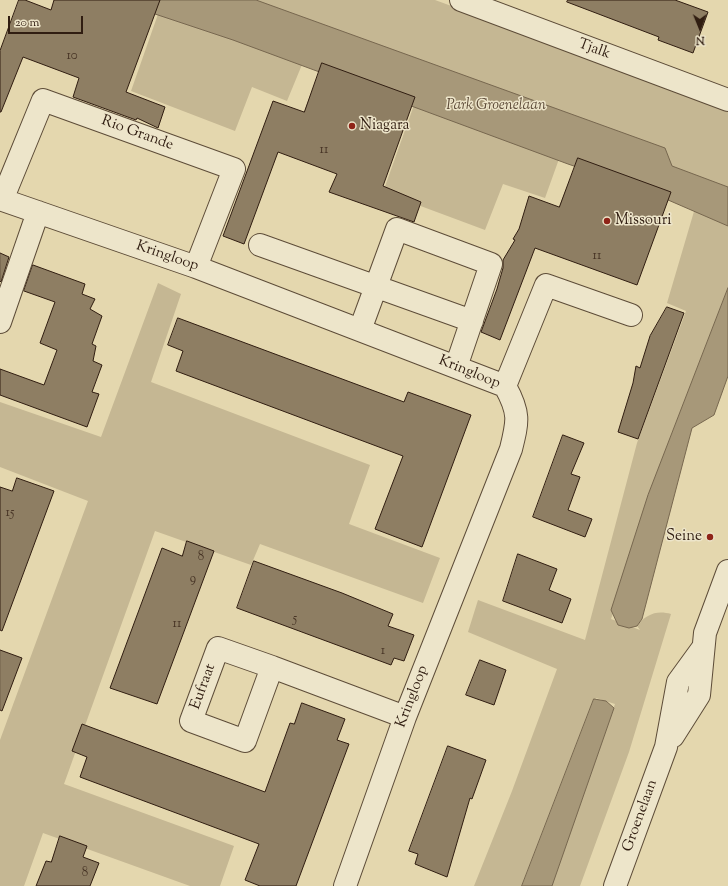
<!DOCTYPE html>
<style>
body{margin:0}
#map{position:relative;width:728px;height:886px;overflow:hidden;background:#e4d7ae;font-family:"Sorts Mill Goudy",serif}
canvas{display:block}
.north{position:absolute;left:680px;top:8px;width:40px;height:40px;-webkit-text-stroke:3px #ede5ca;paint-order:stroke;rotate:179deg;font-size:11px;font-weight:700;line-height:16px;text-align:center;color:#301d11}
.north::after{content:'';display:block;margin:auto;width:14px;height:18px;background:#301d11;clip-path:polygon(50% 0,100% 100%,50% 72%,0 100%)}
.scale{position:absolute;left:8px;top:16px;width:75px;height:18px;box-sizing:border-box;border:2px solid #301d11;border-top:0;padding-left:5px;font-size:12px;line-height:14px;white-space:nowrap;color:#301d11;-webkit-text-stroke:3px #ede5ca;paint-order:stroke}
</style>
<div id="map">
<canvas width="728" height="886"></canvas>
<div class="north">N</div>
<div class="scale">20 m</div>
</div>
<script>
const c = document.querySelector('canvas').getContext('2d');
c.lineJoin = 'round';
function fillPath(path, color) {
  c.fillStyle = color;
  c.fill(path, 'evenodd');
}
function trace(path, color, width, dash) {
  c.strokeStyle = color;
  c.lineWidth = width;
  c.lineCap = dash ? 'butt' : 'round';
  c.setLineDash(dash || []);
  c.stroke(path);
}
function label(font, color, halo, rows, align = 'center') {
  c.font = font + ' "Sorts Mill Goudy",serif';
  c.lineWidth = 3;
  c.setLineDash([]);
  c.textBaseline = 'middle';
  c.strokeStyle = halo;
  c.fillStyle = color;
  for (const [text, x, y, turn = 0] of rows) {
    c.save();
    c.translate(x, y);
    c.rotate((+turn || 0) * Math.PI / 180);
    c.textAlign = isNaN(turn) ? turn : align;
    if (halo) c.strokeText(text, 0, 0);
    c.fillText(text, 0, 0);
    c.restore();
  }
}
fillPath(new Path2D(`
 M163,0h272l293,107v182l-46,123 -71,207 29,11 -3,-4c9,-12 20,-16 34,-12l-42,138 -49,134h-30l65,-182 -19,-6 -71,188h-51l38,-95 45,-122 -89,-37 10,-32 107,40 52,-197 49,-132 -19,-8 28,-95 -131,-63 -19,53 -42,-14 -18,46 -102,-38 36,-101 -111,-41 -21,51 -35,-14 -17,44 -104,-40z
 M158,283l23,11 -30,88 219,83 -21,59 91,34 -17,45 -163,-59 -9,21 -96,-34 -91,253 170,62 -14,40h-30l-147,-53 -19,53h-24v-146l88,-239 -88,-34v-65l101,35z`), '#c5b793');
const water = new Path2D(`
 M121,0h135l409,148 7,18 56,21v39l-76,-33 -84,-29 -335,-124 -93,-31z
 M728,288v88l-14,39 -22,13 -50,191 -5,7 -8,2 -11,-3 -7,-15 37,-115z
 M594,699l12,2 8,7 -62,178h-30z`);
fillPath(water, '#a79879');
trace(water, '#77674f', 1);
const building = new Path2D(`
 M19,0h6l26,10 3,-10h106l-34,92 39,15 -7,21 -21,-10 -1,2 -63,-23 6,-19 -56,-21 -22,55h-1v-61z
 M568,0h107l33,12 -15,41 -35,-13 1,-3 -92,-35z
 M322,63l93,34 -32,89 38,16 -7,20 -85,-30 8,-18 -59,-22 -34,92 -21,-8 50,-135 31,11z
 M578,158l93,34 -34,93 -102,-37 -35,92 -19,-8 16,-43 6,-21v-8l12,-20 -2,-1 6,-10 10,-33 30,11z
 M0,253l9,4 -8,25 -1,-1z
 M33,265l52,19 -3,10 13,5 -5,10 12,7 -10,28 4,2 -3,15 9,4 -10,27 7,2 -12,33 -87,-32v-26l44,16 13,-35 -17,-7 15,-41 -31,-11z
 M667,307l17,6 -46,126 -20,-7 15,-49 3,-17 4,2 10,-32z
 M178,318l226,84 4,-10 63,23 -49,132 -47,-18 28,-73 -227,-85 7,-20 -15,-6z
 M563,435l21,8 -13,31 9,3 -12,33 24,9 -7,18 -52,-20z
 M17,478l37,13 -52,140 -2,-1v-143l12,4z
 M187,541l27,10 -57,153 -47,-16 52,-140 20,8z
 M518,554l39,15 -8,21 22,9 -9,24 -59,-22z
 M254,561l88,32 51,21 -5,12 26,9 -10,26 -10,-3 -3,7 -154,-57z
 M0,650l22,8 -20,53 -2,-1z
 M480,660l26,10 -12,35 -28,-10z
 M302,703l43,16 -8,21 12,4 -53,142h-36l-15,-6 14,-36 -179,-67 7,-20 -15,-6 10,-27 183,68 25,-69 4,1z
 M448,746l38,14 -14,39 -2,-1 -23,79 -32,-13 3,-10 -9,-3z
 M60,836l27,10 -4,11 16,6 -9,23h-54l10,-25 5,1z`);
fillPath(building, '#8e7e63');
trace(building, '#301d11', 1);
const minor = new Path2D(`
 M461,0l267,100
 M0,199l196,68 309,119c15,27 13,35 6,63l-106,268 -60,169
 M2,200l41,-100 191,69 -38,98
 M260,245l212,76
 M0,322l38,-110
 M360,330l37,-101 94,35 -35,103
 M505,386l41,-101 85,30
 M272,667l-54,-19 -27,73 54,20 27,-74 133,50
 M673,736l26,-41 6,-62 23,-62
 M615,886l51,-139 12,-65 24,-33`);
trace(minor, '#5d4c38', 24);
trace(minor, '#ede5ca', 22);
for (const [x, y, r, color] of [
 [352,126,4,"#8f2418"],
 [607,221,4,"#8f2418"],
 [710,537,4,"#8f2418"]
]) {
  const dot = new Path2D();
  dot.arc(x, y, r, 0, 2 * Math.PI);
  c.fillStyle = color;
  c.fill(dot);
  trace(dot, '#ede5ca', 1.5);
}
label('13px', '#483526', null, [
 ["10",72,57],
 ["11",324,151],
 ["11",597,257],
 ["15",10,514],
 ["8",201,558],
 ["9",193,580],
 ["5",295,620],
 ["11",177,625],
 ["1",383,652],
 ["8",85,874]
]);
label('15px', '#301d11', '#ede5ca', [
 ["Tjalk",594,50,20],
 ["Rio Grande",137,134,20],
 ["Kringloop",167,257,19],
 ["Kringloop",469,373,22],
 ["Eufraat",204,687,-70],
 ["Kringloop",413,697,-69],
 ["Groenelaan",641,816,-70]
]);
label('italic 15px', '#5d4b38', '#ede5ca', [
 ["Park Groenelaan",496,106]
]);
label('15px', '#301d11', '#ede5ca', [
 ["Niagara",360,126],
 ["Missouri",615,221],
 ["Seine",702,537,"right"]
], 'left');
</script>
